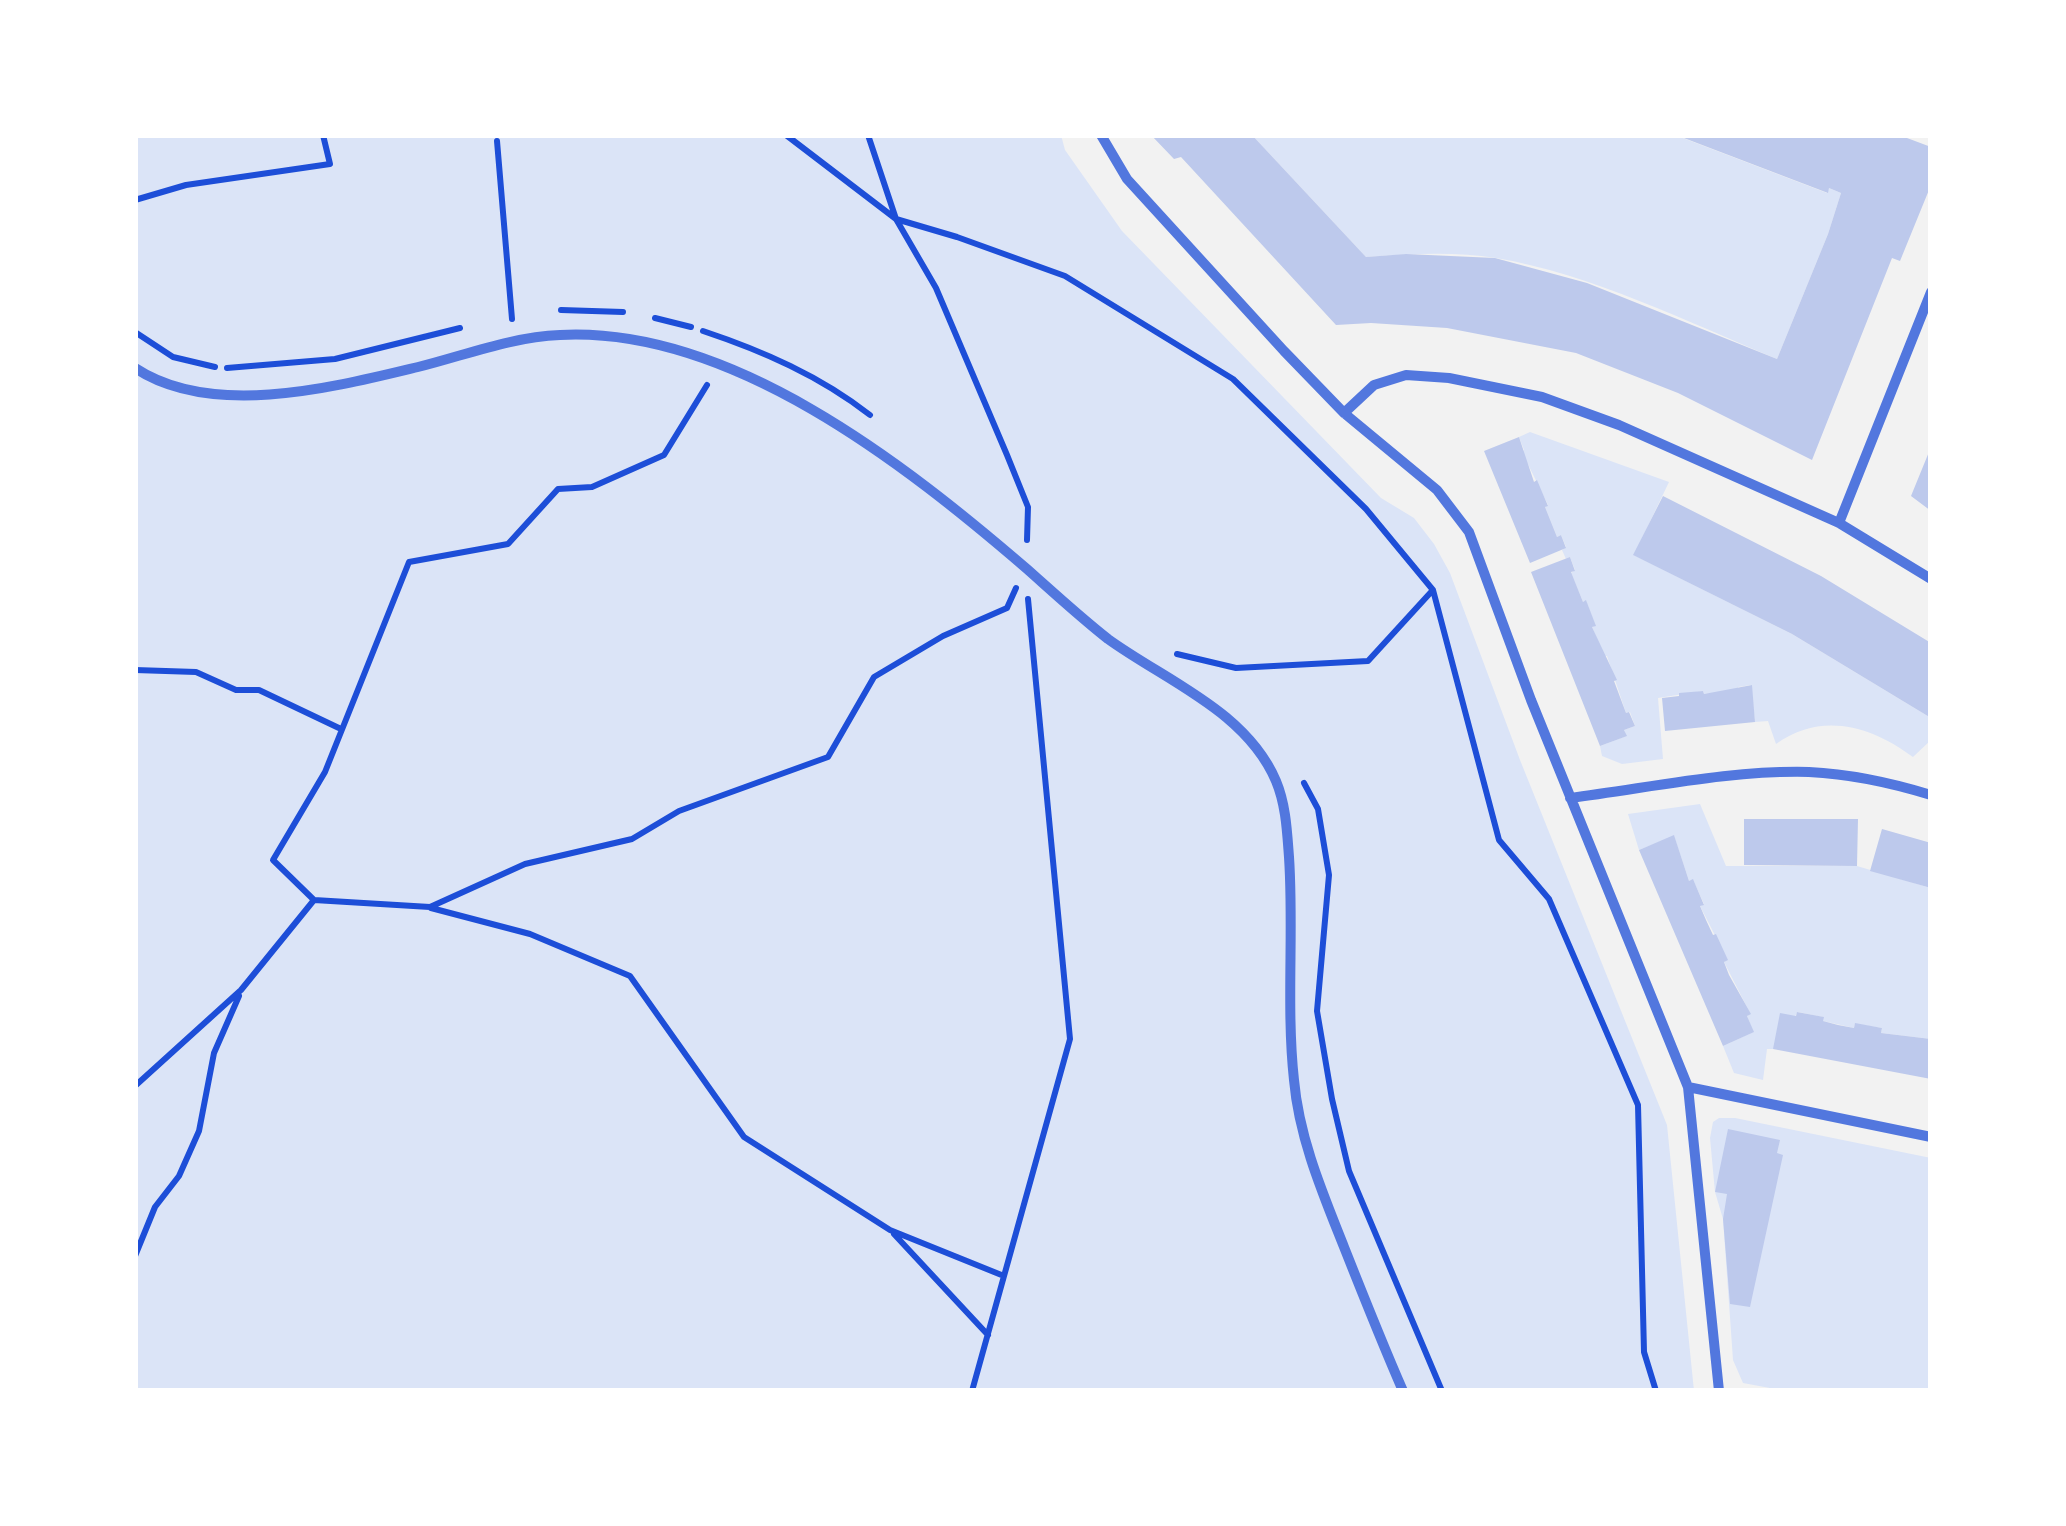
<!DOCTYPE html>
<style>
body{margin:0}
#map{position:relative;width:2066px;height:1526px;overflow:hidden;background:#f2f2f2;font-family:"Open Sans",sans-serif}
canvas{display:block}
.frame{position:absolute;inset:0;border:138px solid #fff;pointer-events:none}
</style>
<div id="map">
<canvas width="2066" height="1526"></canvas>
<div class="frame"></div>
</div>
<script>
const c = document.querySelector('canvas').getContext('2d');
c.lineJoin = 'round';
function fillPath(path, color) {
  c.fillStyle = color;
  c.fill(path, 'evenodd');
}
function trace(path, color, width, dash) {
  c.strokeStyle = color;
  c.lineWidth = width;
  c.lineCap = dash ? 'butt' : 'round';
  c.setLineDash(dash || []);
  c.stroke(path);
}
fillPath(new Path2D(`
 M135,135h926l4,15 57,81 259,267 33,20 20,26 16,29 70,187 147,365 27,266h-1559z
 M1252,135h423l152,58 2,-5 12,5 -13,41 -51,125c-89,-37 -186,-85 -281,-101 -42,-7 -88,-4 -130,-1z
 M1530,432l139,50 -35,73 158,79 139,84v22l-18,17c-41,-31 -92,-46 -137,-13l-8,-23 -13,1 -4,-37 -13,2v3l-34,4 -1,-3 -45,7 5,61 -41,5 -20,-8 -2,-10 26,-10 -2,-6 11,-4 -5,-14 -4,1 -19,-57h-3l-12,-29 3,-2 -9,-24 -3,1 -12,-29 4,-3 -5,-13 -4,2 -4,-9 4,-3 -5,-12 -4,2 -12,-30 3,-2 -26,-53 2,-2 -5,-13z
 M1700,804l26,62h131l74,22v151l-50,-6 1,-5 -27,-4 -1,4 -31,-7v-4l-25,-5 -25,37h-6l-4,31 -29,-7 -11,-27 30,-14 -6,-16 3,-3 -26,-51 3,-3 -27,-53 4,-2 -11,-24 -4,1 -15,-45 -35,14 -11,-36z
 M1719,1118h16l196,40v233h-145l-43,-8 -10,-23 -10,-141 -8,-27 -5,-54 3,-16z`), '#dbe4f7');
fillPath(new Path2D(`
 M1151,135h101l114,122 40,-3 89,4 92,25 190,76 51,-125 13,-41 -12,-5 -1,5 -152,-58h223l32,12v38l-31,76 -8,-3 -80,202 -134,-67 -102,-40 -129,-25 -76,-5 -35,2 -155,-168 -7,2z
 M1519,437l15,45 3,-2 11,26 -3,1 12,30 4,-2 5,13 -36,15 -46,-112z
 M1931,447v64l-20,-15z
 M1663,496l158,80 110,67v75l-139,-84 -159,-79z
 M1570,557l5,14 -4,1 12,30 3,-2 10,26 -4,1 25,53 -3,1 12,32 3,-1 6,14 -11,4 3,6 -27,10 -69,-174z
 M1752,685l3,37 -90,9 -3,-33 17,-2v-3l24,-2 1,3z
 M1744,819h114l-1,47 -113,-1z
 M1882,829l49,14v45l-61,-17z
 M1674,835l15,46 4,-2 11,26 -4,1 6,14 7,15 3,-1 12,26 -4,2 5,13 22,39 -4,2 7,16 -31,14 -84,-196z
 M1797,1012l27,5 -1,4 15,4 16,3 1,-5 27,5 -1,5 50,6v40l-158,-30 7,-36 16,3z
 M1728,1129l52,11 -3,13 6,2 -33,152 -20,-3 -7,-85 4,-25 -12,-2z`), '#bdc9ec');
trace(new Path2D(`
 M786,135l110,84 40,69 71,167 21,52 -1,33
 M868,135l28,84 61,18 108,39 168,103 133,130 67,81 66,250 50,59 89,206 6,247 12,39
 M497,141l15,178
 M135,200l51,-15 144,-21 -7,-29
 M561,310l62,2
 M655,318l36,9
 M703,331c60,20 117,45 167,84
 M135,332l38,25 42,10
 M227,368l108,-9 125,-31
 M1177,654l59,14 132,-7 64,-70
 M135,670l61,2 40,18h23l82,39
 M1304,783l14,26 11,66 -12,136 15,88 17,72 93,220
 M314,900l116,7 95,-43 107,-25 47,-28 149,-54 46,-80 69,-41 64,-28 9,-20
 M431,908l99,26 100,42 114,161 146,93 114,46
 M135,1086l106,-96 73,-90 -41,-40 52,-88 84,-210 99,-18 50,-55 34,-2 72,-32 43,-70
 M894,1234l94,101
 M135,1256l20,-49 24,-31 20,-45 15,-78 25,-57
 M972,1391l98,-352 -42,-440`), '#1d4ed8', 6);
trace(new Path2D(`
 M1101,135l26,44 157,172 60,62 93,77 32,42 62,168 157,387 31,304
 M135,368c77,51 200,19 283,-1 48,-12 93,-30 142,-32 170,-9 345,129 467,234 27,24 53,48 81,70 58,42 138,72 168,142 10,24 11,50 13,76 5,74 -3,150 5,223 5,58 29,114 50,167 19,48 38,96 59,144
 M1344,413l30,-28 32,-10 43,3 93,19 77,28 220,98 92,56
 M1839,523l92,-231
 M1570,798c79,-10 160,-28 239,-26 42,2 83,11 122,23
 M1688,1087l243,50`), '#5277de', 10);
</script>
